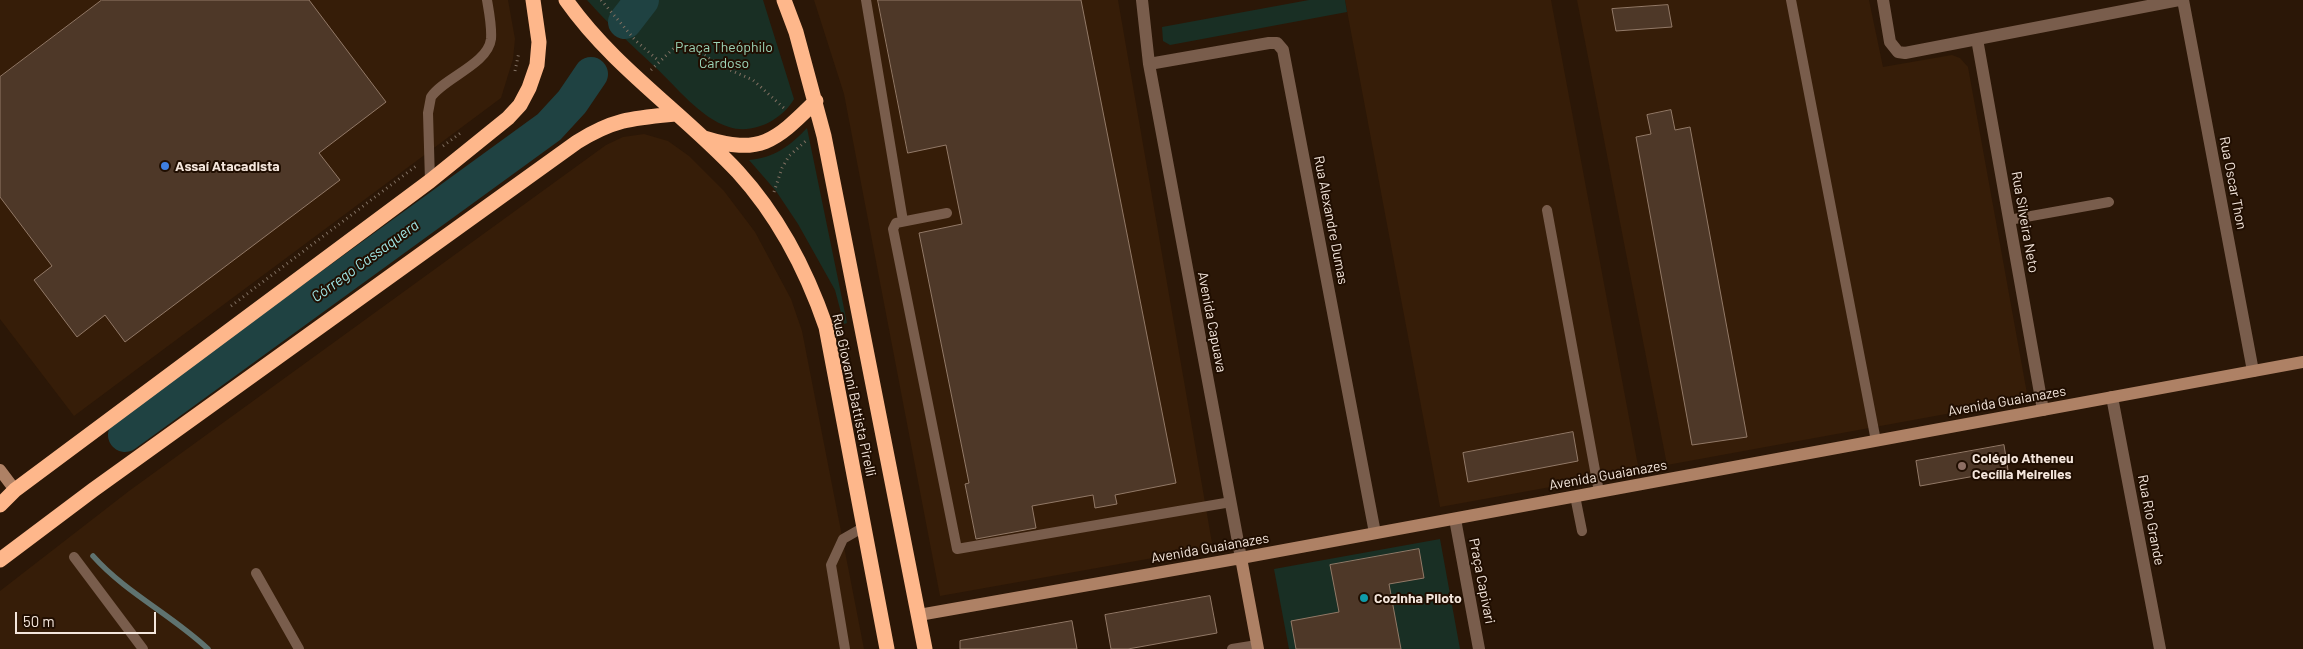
<!DOCTYPE html>
<meta charset="utf-8">
<style>
body{margin:0}
#map{position:relative;width:2303px;height:649px;overflow:hidden;background:#2b1707;font-family:Barlow,sans-serif}
canvas{display:block}
.scale{position:absolute;left:15px;top:612px;width:141px;height:22px;box-sizing:border-box;border:2px solid #f4e6dc;border-top:0;padding-left:6px;font-size:15px;line-height:18px;white-space:nowrap;color:#f4e6dc;-webkit-text-stroke:4px #200e01;paint-order:stroke}
</style>
<div id="map">
<canvas width="2303" height="649"></canvas>
<div class="scale">50 m</div>
</div>
<script>
const c = document.querySelector('canvas').getContext('2d');
c.lineJoin = 'round';
function fillPath(path, color) {
  c.fillStyle = color;
  c.fill(path, 'evenodd');
}
function trace(path, color, width, dash) {
  c.strokeStyle = color;
  c.lineWidth = width;
  c.lineCap = dash ? 'butt' : 'round';
  c.setLineDash(dash || []);
  c.stroke(path);
}
function label(font, color, halo, rows, align = 'center') {
  c.font = font + ' Barlow,sans-serif';
  c.lineWidth = 4;
  c.setLineDash([]);
  c.textBaseline = 'middle';
  c.strokeStyle = halo;
  c.fillStyle = color;
  for (const [text, x, y, turn = 0] of rows) {
    c.save();
    c.translate(x, y);
    c.rotate((+turn || 0) * Math.PI / 180);
    c.textAlign = isNaN(turn) ? turn : align;
    if (halo) c.strokeText(text, 0, 0);
    c.fillText(text, 0, 0);
    c.restore();
  }
}
fillPath(new Path2D(`
 M0,0h508l7,39 -2,20 -12,39 -427,318 -74,-97z
 M814,0h304l94,543 -3,5 -269,48 -96,-502z
 M1345,0h206l88,471 -199,36z
 M1577,0h292l14,67 69,-12 8,3 8,9 60,332 -361,66z
 M644,134l24,7 21,15 35,35 31,41 36,67 11,32 62,318h-864v-58l129,-100 477,-346 17,-8z`), '#361d08');
fillPath(new Path2D(`
 M587,0h176l31,99c-12,21 -41,36 -65,28 -29,-9 -52,-40 -74,-60 -23,-22 -47,-43 -68,-67z
 M1309,0h36l2,12 -177,33 -7,-4 -1,-14z
 M807,128l40,195 -3,1 -9,-34 -37,-66 -22,-33 -27,-31c25,-2 41,-14 58,-32z
 M1440,539l20,110h-171l-15,-80z`), '#192f24');
trace(new Path2D(`
 M93,556c33,37 79,59 115,93`), '#5f7370', 5.5);
trace(new Path2D(`
 M625,22l17,-22
 M125,435l424,-308 23,-25 19,-28`), '#1f4242', 34);
const building = new Path2D(`
 M102,0h207l77,102 -67,51 21,27 -215,162 -20,-27 -28,22 -43,-57 18,-14 -52,-69v-120z
 M878,0h203l95,483 -61,12 2,9 -22,4 -2,-13 -61,11 4,22 -60,11 -11,-55 4,-1 -50,-250 43,-9 -16,-79 -38,8z
 M1668,5l4,22 -56,4 -4,-22z
 M1671,110l4,20 15,-3 57,310 -55,8 -56,-308 15,-3 -4,-19z
 M1573,432l5,29 -110,21 -5,-29z
 M2004,445l4,25 -88,16 -4,-25z
 M1419,549l5,29 -35,6 12,65h-105l-5,-28 48,-9 -9,-47z
 M1210,596l7,37 -89,16h-17l-6,-34z
 M1072,621l5,28h-117v-8z`);
fillPath(building, '#4e3828');
trace(building, '#927967', 1);
trace(new Path2D(`
 M601,0l35,41 23,20
 M651,70l25,-24 22,5 23,15 32,14 32,29
 M515,71l4,-19
 M443,146l19,-14
 M774,192l8,-24 7,-12 19,-17
 M231,306l185,-140`), '#817062', 3, [1, 4]);
trace(new Path2D(`
 M866,0l37,221
 M1791,0l85,441
 M430,181l-2,-68 3,-16c13,-19 57,-33 60,-58 1,-13 -2,-27 -4,-39
 M1547,210l52,282
 M947,213l-51,10 -3,6 64,320 274,-47
 M2009,220l100,-18
 M1575,496l7,35
 M74,557l69,92
 M256,573l43,76
 M845,649l-14,-84 12,-26 21,-12
 M1232,649l25,-4`), '#795d4c', 10);
trace(new Path2D(`
 M1142,0l7,64 92,494
 M1883,0l7,42 8,10 7,1 274,-53
 M2183,0l70,371
 M1977,39l66,371
 M1149,64l120,-21h8l6,7 92,483
 M2112,397l48,252
 M1455,519l24,130`), '#795d4c', 12);
trace(new Path2D(`
 M0,470l15,20
 M1241,558l17,91
 M919,615l322,-57 1062,-196`), '#ae8165', 12);
trace(new Path2D(`
 M566,0c47,67 117,113 172,172 41,45 68,97 88,155l61,322
 M784,0l12,32 28,104 101,513
 M704,138c58,18 72,2 112,-37
 M0,505l15,-15 415,-309 78,-63 12,-13 9,-17 8,-23 2,-23 -6,-42
 M0,560l93,-70 484,-348c37,-23 56,-24 98,-28`), '#feb78b', 15);
for (const [x, y, r, color] of [
 [165,166,5,"#3f7fe0"],
 [1962,466,5,"#8d6e63"],
 [1364,598,5,"#0f9aa8"]
]) {
  const dot = new Path2D();
  dot.arc(x, y, r, 0, 2 * Math.PI);
  c.fillStyle = color;
  c.fill(dot);
  trace(dot, '#200e01', 2);
}
label('14px', '#9dd5b8', '#200e01', [
 ["Praça Theóphilo",724,47],
 ["Cardoso",724,63]
]);
label('bold 14px', '#f4e6dc', '#200e01', [
 ["Assaí Atacadista",175,166],
 ["Colégio Atheneu",1972,458],
 ["Cecília Meirelles",1972,474],
 ["Cozinha Piloto",1374,598]
], 'left');
label('14px', '#f4e6dc', '#200e01', [
 ["Rua Oscar Thon",2233,183,79],
 ["Rua Alexandre Dumas",1331,220,79],
 ["Rua Silveira Neto",2025,222,80],
 ["Avenida Capuava",1212,322,79],
 ["Rua Giovanni Battista Pirelli",854,395,78],
 ["Avenida Guaianazes",2007,401,-10],
 ["Avenida Guaianazes",1608,475,-10],
 ["Rua Rio Grande",2151,520,79],
 ["Avenida Guaianazes",1210,548,-10],
 ["Praça Capivari",1482,581,79]
]);
label('italic 15px', '#9ee5e5', '#200e01', [
 ["Córrego Cassaquera",365,261,-36]
]);
</script>
